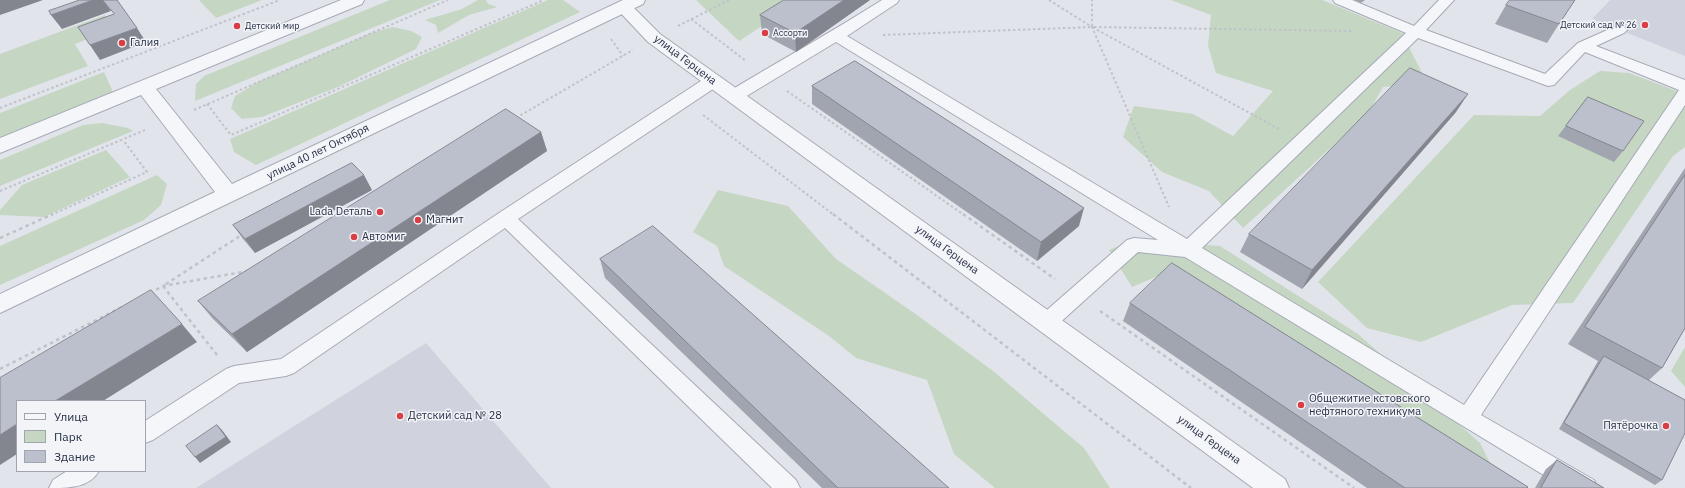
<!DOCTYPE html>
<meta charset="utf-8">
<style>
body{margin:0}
#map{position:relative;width:1685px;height:488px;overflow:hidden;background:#e2e4eb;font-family:"IBM Plex Sans",sans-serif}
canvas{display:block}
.legend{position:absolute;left:16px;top:400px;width:130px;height:72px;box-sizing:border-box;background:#f2f4f8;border:1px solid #a1a5b0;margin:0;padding:5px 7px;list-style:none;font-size:12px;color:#282f45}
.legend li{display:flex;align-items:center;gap:8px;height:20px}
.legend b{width:20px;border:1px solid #a1a5b0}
</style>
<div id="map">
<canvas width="1685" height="488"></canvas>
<ul class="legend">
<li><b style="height:5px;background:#f5f6f9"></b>Улица</li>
<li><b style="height:11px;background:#c5d6c2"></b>Парк</li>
<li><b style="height:11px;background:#bbc0cc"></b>Здание</li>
</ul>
</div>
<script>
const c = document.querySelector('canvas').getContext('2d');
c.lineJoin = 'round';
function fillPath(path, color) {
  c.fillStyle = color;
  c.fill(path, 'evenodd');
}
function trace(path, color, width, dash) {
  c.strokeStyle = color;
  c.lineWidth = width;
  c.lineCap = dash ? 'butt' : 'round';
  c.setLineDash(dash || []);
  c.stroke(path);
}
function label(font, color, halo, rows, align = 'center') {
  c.font = font + ' "IBM Plex Sans",sans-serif';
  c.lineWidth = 3;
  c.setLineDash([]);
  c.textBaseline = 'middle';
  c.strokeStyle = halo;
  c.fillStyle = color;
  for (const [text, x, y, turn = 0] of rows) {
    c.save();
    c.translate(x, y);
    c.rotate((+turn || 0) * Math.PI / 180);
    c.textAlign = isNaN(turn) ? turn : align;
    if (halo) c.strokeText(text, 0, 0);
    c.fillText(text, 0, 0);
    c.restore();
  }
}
fillPath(new Path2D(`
 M1610,0h75v56l-93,-37z
 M426,343l125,145h-355z`), '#d0d3dd');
fillPath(new Path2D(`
 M199,0h63l-46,18z
 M390,0h50l-245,101 1,-17 8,-8z
 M478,0h8l2,4 9,3 -28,8 -31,18 -2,-8 -11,-5 37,-11z
 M548,0h15l17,12 -324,153 -22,-13 -4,-13z
 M696,0h106l-63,41z
 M1171,0h151l80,33 25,50 -44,4 -16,28 -124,113 -34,-37 -47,-19 -39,-35 11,-31 59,8 40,22 40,-45 -57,-18 -8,-27 3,-31z
 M105,15l11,13 -41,16 13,22 -88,33v-45z
 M393,27l18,4 11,6 -6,12 -78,38 -76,30 -20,2 -11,-11 4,-12 23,-14 113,-49z
 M1600,71l29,2 56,21v53l-12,9 -100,147 -61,2 -91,37 -54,-14 -49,-46 156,-167 66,1 30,-26z
 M104,72l9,20 -113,46v-25z
 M102,123l26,5 5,3 -133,55v-26l83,-35z
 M106,150l24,27 -86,40 -44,-2v-5l22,-25z
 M157,175l10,9 -6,21 -17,15 -144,65v-39z
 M718,190l70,16 48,53 81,56 76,56 91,77 26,40h-115l-41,-34 -27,-74 -71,-22 -27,-22 -105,-70 -7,-20 -24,-14z
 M1134,240l86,6 138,88 122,109 16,32 -338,-199 -26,11 -23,-37z
 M1685,347v40l-14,-16z`), '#c5d6c2');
const service = new Path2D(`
 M882,0h17l-2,3 -50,33 340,203 219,-206 -71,-30 -2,-3h19l62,26 25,-26h15l-28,30 119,44 33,-31 36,-16 5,-2 5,2 3,3 -3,3 -28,13 89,34v25l-204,310 113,65 4,8h-33l-380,-231 -47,-5 -84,76 -7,2 -7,-2 -3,-6 3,-6 87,-76 7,-2 24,2 -322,-198 -96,58 -6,1 -6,-1 -2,-4 2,-4c51,-31 104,-60 154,-92zM1418,38l130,48 6,-1 31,-33 94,38 -215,315 -262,-157z
 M713,76l6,1 2,4 -2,4 -201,134 278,261 4,8h-28l-267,-260 -211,145 -8,3 -47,7 -86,57 -8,3v-22l81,-52 8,-3 47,-7 218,-146 208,-136z
 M67,471h32c-10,17 -30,17 -50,17l4,-8z`);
const minor = new Path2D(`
 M623,2l6,1 31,31 625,445 4,9h-36l-605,-446 -33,-35 2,-4z`);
const tertiary = new Path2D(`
 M341,0h23l-2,4 -206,85 76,95 391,-184h22l-2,4 -643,309v-19l215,-102 -74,-97 -141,58v-15z`);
trace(service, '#a6aab6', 2);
trace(minor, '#a6aab6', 2);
trace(tertiary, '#a6aab6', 2);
trace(new Path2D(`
 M1049,0l43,27 77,180
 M691,19l55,42
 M678,26l51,-26
 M883,35l209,-8v-27
 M611,39l12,17
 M787,91l177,124
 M207,104l24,31 313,-135
 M0,108l280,-108
 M194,110l254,-110
 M703,115l131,100
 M516,118l117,-68
 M1279,129l-187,-102 261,4
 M0,191l145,-61
 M51,215l96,-43 -24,-32`), '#c0c2ca', 2, [2.5, 2.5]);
trace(new Path2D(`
 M833,214l358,274
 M963,214l92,65
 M0,238l53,-24
 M150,293l13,-7 85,-15
 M1100,311l254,177
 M217,355l-54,-69 80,-52
 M0,369l124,-63`), '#c0c2ca', 2.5, [3.5, 3.5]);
fillPath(service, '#f5f6f9');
fillPath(minor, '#f5f6f9');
fillPath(tertiary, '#f5f6f9');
fillPath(new Path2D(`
 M870,0l-74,52 -34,-18 -2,-19z
 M1354,0h11l-4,3z
 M1506,5l53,19 -12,19 -52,-19z
 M812,86l267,140 -42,35 -225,-157z
 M1588,97l35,54 -9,11 -56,-26z
 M1456,112l-154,177 -62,-37 9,-18z
 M541,132l6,19 -300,201 -34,-33 -15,-18z
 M1685,168v160l-23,40 -13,12 13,100 -7,5 -96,-56 39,-68 -30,-17z
 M372,190l-117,63 -12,-14 -10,-14z
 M600,259l349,229h-127l-217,-210z
 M1130,303l397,185h-160l-244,-167z
 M1557,460l47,28h-69l11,-19z`), '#a1a5af');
fillPath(new Path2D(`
 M0,0h43l-43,15z
 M93,0h10l8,11 -49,18 -11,-14z
 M844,0h26l-74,52 -1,-19z
 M137,28l9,14 -46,18 -10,-15z
 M1468,94l-12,18 -154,177 10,-19z
 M541,132l6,19 -300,201 -15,-18z
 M364,175l8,15 -117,63 -10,-14z
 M1084,208l-5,18 -42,35 4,-19z
 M182,324l15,18 -94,59h-48z
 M17,424v30l-17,11v-30z
 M217,425l5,5 9,12 -31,21 -5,-6z`), '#83868f');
const building = new Path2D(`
 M80,0h13l-42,15 -2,-4z
 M103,0h14l20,28 -47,17 -12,-18 36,-13z
 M784,0h60l-49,33 -35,-18z
 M1510,0h65l-16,24 -53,-19z
 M855,61l229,147 -43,34 -229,-156z
 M1410,68l58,26 -156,176 -63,-36z
 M1588,97l56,24 -21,30 -57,-25z
 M506,109l35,23 -309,202 -34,-33z
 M352,163l12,12 -119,64 -12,-14z
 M1685,175v153l-23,40 -77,-41z
 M653,226l296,262h-111l-238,-229z
 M1172,263l356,224 -1,1h-122l-275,-185z
 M151,290l31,34 -127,77h-38v23l-17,11v-57z
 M1604,356l81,44v33l-23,47 -98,-57z
 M217,425l9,12 -31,20 -9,-11z
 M1557,460l47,28h-63z`);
fillPath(building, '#bbc0cc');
trace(building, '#83868f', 1);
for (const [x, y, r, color] of [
 [1645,25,4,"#d93e44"],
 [237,26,4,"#d93e44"],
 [765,33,4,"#d93e44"],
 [122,43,4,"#d93e44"],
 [380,212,4,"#d93e44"],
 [418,220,4,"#d93e44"],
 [354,237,4,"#d93e44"],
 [1301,405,4,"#d93e44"],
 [400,416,4,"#d93e44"],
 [1666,426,4,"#d93e44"]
]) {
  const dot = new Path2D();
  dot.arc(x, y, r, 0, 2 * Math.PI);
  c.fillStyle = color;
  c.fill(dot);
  trace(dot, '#f2f4f8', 1.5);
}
label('9px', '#282f45', '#f2f4f8', [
 ["Детский сад № 26",1637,25,"right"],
 ["Детский мир",245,26],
 ["Ассорти",773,33]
], 'left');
label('11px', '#282f45', '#f2f4f8', [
 ["Галия",130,43],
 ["Lada Dеталь",372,212,"right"],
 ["Магнит",426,220],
 ["Автомиг",362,237],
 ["Общежитие кстовского",1309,399],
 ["нефтяного техникума",1309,412],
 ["Детский сад № 28",408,416],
 ["Пятёрочка",1658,426,"right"]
], 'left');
label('11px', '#282f45', '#f2f4f8', [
 ["улица Герцена",685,60,37],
 ["улица 40 лет Октября",318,152,-26],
 ["улица Герцена",947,250,36],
 ["улица Герцена",1209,440,36]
]);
</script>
